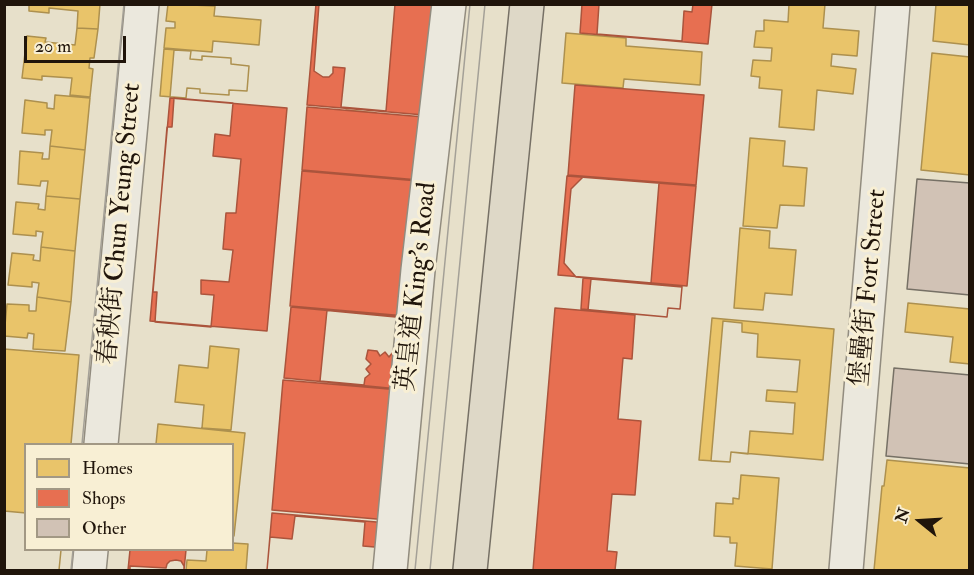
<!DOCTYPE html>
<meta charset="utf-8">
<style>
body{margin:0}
#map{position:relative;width:974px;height:575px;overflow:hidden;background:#e7e0ca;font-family:"IM FELL Double Pica",serif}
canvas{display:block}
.frame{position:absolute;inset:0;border:6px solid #20150b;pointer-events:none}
.legend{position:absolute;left:24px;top:443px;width:210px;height:108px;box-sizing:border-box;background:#f8efd4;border:2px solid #a29884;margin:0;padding:8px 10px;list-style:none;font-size:18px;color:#20150b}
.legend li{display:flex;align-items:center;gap:12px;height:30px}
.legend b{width:30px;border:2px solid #a29884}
.north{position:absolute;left:890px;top:491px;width:60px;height:60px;-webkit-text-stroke:4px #f8efd4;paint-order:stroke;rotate:288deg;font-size:16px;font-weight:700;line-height:24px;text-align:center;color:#20150b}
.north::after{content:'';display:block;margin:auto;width:21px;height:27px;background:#20150b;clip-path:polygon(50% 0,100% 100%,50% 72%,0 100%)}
.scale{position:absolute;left:24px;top:36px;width:102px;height:27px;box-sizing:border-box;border:3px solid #20150b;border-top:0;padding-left:8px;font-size:18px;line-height:21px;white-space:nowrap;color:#20150b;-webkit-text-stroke:4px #f8efd4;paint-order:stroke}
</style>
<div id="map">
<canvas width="974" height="575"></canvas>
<div class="frame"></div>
<ul class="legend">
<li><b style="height:16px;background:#e9c46a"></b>Homes</li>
<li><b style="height:16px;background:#e76f51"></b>Shops</li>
<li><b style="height:16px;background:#d1c2b5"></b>Other</li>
</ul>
<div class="north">N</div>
<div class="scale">20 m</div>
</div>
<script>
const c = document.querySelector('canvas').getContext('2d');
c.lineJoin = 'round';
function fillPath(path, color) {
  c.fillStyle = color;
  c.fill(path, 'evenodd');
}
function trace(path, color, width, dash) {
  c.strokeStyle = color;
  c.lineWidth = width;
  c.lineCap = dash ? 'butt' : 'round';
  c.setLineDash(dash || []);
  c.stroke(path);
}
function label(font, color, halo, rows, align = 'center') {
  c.font = font + ' "IM FELL Double Pica","Noto Serif TC",serif';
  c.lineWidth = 6;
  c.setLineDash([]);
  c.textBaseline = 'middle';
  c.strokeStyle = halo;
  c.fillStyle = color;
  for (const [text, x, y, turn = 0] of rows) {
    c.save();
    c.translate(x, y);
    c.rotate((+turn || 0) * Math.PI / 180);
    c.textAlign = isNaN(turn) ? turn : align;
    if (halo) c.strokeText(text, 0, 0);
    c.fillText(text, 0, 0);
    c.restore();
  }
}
const homes = new Path2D(`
 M29,4h71l-2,25 -21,-1 1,-17 -29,-3v5l-20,-2z
 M168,4l47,2 -1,10 47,4 -2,25 -46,-4 -1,11 -48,-4 2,-20h9v-6l-9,-1z
 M789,4h36l-2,24 36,3 -2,25 -25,-2 -1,12 25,3 -3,25 -36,-4 -3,40 -35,-3 3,-37 -23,-2 1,-11 -9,-1 2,-16 18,1 1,-13 -18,-1 2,-16h8v-11l24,2z
 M936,4h34v41l-37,-4z
 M77,28l21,1 -4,29h-4l-1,10 4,1 -3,28 -20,-2 2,-17 -30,-2v4l-20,-2 5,-42 19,2 -1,4 30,3z
 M566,33l60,5v8l76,6 -2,33 -76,-6 -1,9 -61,-5z
 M164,49l27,2 -1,8 12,1v-4l29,2v6l18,2 -2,25 -18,-1v5l-29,-2v-4l-13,-1 -1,10 -26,-2z
 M174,50l17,1 -1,8 12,1v-4l29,2v6l18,2 -2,25 -18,-1v5l-29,-2v-4l-13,-1 -1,10 -16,-1z
 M932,53l38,4v118l-49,-5z
 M600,92l25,2 -1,12 15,1 1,-12 25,2 -7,81 -25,-3 1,-11 -15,-1v11l-25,-2z
 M55,95l35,3 -5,52 -35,-4 2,-16h-7v5l-23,-2 3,-33 22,3v5l7,1z
 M346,110l30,3 -1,20 25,2 -2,20 -24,-2 -2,23 -32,-2z
 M750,138l35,3 -2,25 24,2 -3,38 -24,-1 -3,23 -34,-2z
 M50,146l35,4 -5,49 -34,-3 2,-15h-7l-1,5 -22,-2 2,-33 23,2 -1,6h7z
 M339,189l33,3 -2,23 39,3 -2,25 -24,-2 -1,13 23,2 -2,25 -39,-4 -2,20 -32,-3z
 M46,196l34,3 -5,52 -34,-4 2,-15 -7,-1v5l-23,-2 3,-32 23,2 -1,5 7,1z
 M740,228l30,3 -1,17 27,2 -4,45 -27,-2 -2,17 -29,-2z
 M41,247l34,4 -4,51 -34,-5 2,-14 -7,-1v5l-24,-2 4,-32 22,2 -1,5 7,1z
 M37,297l34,5 -6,49 -32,-2 1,-15 -6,-1 -1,5 -23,-2 3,-32 22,1v6h7z
 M908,303l62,6v55l-20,-2 3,-25 -48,-5z
 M712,318l122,11 -11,131 -92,-8 -1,10 -31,-2z
 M723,321l19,2v9l16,2 -1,23 43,3 -3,32 -30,-2 -1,11 29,2 -2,31 -43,-3 -2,23 -17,-2 -1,10 -19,-1z
 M210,346l29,3 -8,81 -29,-2 2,-23 -29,-3 4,-37 29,3z
 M4,349l75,6 -8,89h-45v106h35l-2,20h-55z
 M319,396l32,2 -2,25 8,1 1,-6 28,2 -2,26 -14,-2 -1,12 13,1 -1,26 -28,-2v-6l-8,-1 -2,26 -33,-3z
 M158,424l87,9 -11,103 -2,-1v-91h-76z
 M887,460l83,8v102h-96l8,-84h2z
 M741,475l38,3 -7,91 -37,-3 2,-23h-7v-6l-16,-1 2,-33 17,1v-6l6,1z
 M4,511l22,2v37h35l-2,20h-55z
 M232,543l16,1 -2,26h-60l1,-10 19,1 1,-11h25z`);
fillPath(homes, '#e9c46a');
trace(homes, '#ad904e', 1.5);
const shops = new Path2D(`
 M316,4h118l-10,111 -117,-10z
 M319,4h76l-9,107 -45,-4 4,-39 -12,-1v6l-4,4h-6l-9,-6z
 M582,4h130l-4,40 -128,-11z
 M599,4h94l-1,8 -8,-1 -2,30 -85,-7z
 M575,85l129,10 -8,90 -128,-10z
 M170,98l117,10 -20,223 -117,-10z
 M174,98l59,5 -3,33 -15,-2 -2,22 28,3 -5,54h-10l-3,36 10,1 -4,32 -28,-2v14l13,1 -3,32 -56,-5 2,-30h-4l14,-165h5z
 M307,107l117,10 -5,63 -117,-10z
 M302,171l116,10 -12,135 -116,-10z
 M567,176l129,10 -9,100 -129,-11z
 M583,177l76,6 -8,100 -75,-6 -12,-14 7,-74z
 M583,278l99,9 -2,22 -12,-1 -1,9 -86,-8z
 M591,279l91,8 -2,22 -12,-1 -1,9 -79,-7z
 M291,307l115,11 -7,71 -115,-11z
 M555,308l80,7 -3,44 -9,-1 -5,61 23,2 -6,74 -23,-1 -5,57 10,1 -2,18h-82z
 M327,310l78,7 -3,37 -9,-2 -4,5 -4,-5 -5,4 -3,-5 -9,-1 -2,9 5,5 -5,5 4,5 -5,4 -1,7 -44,-4z
 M283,380l117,10 -12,130 -116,-10z
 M272,513l116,10 -4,47h-117z
 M295,516l70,6 -2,24 23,2 -2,22h-117l3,-33 22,2z
 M130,550h56l-2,20h-56z
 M176,560l5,1 3,5v4h-54v-4l36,2 1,-4 3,-3z`);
fillPath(shops, '#e76f51');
trace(shops, '#ab543c', 1.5);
const building = new Path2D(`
 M917,179l53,4v112l-63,-6z
 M894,368l76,7v89l-84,-8z`);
fillPath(building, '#d1c2b5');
trace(building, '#767065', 1.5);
const minor = new Path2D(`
 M101,444l41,-440
 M89,570l2,-20
 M390,570l28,-300 31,-266
 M846,570l47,-566`);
const major = new Path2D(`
 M470,570l57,-566`);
trace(minor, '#928c7f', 36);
trace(major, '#767065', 36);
trace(minor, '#ebe8dd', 33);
trace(major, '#ded8c7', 33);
trace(new Path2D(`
 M82,444l42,-440
 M71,570l2,-20
 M415,570l55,-566
 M430,570l55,-566`), '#a4a097', 1.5);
label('26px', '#20150b', '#f8efd4', [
 ["春秧街 Chun Yeung Street",121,224,-85],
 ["英皇道 King's Road",418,287,-84],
 ["堡壘街 Fort Street",870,288,-85]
]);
</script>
